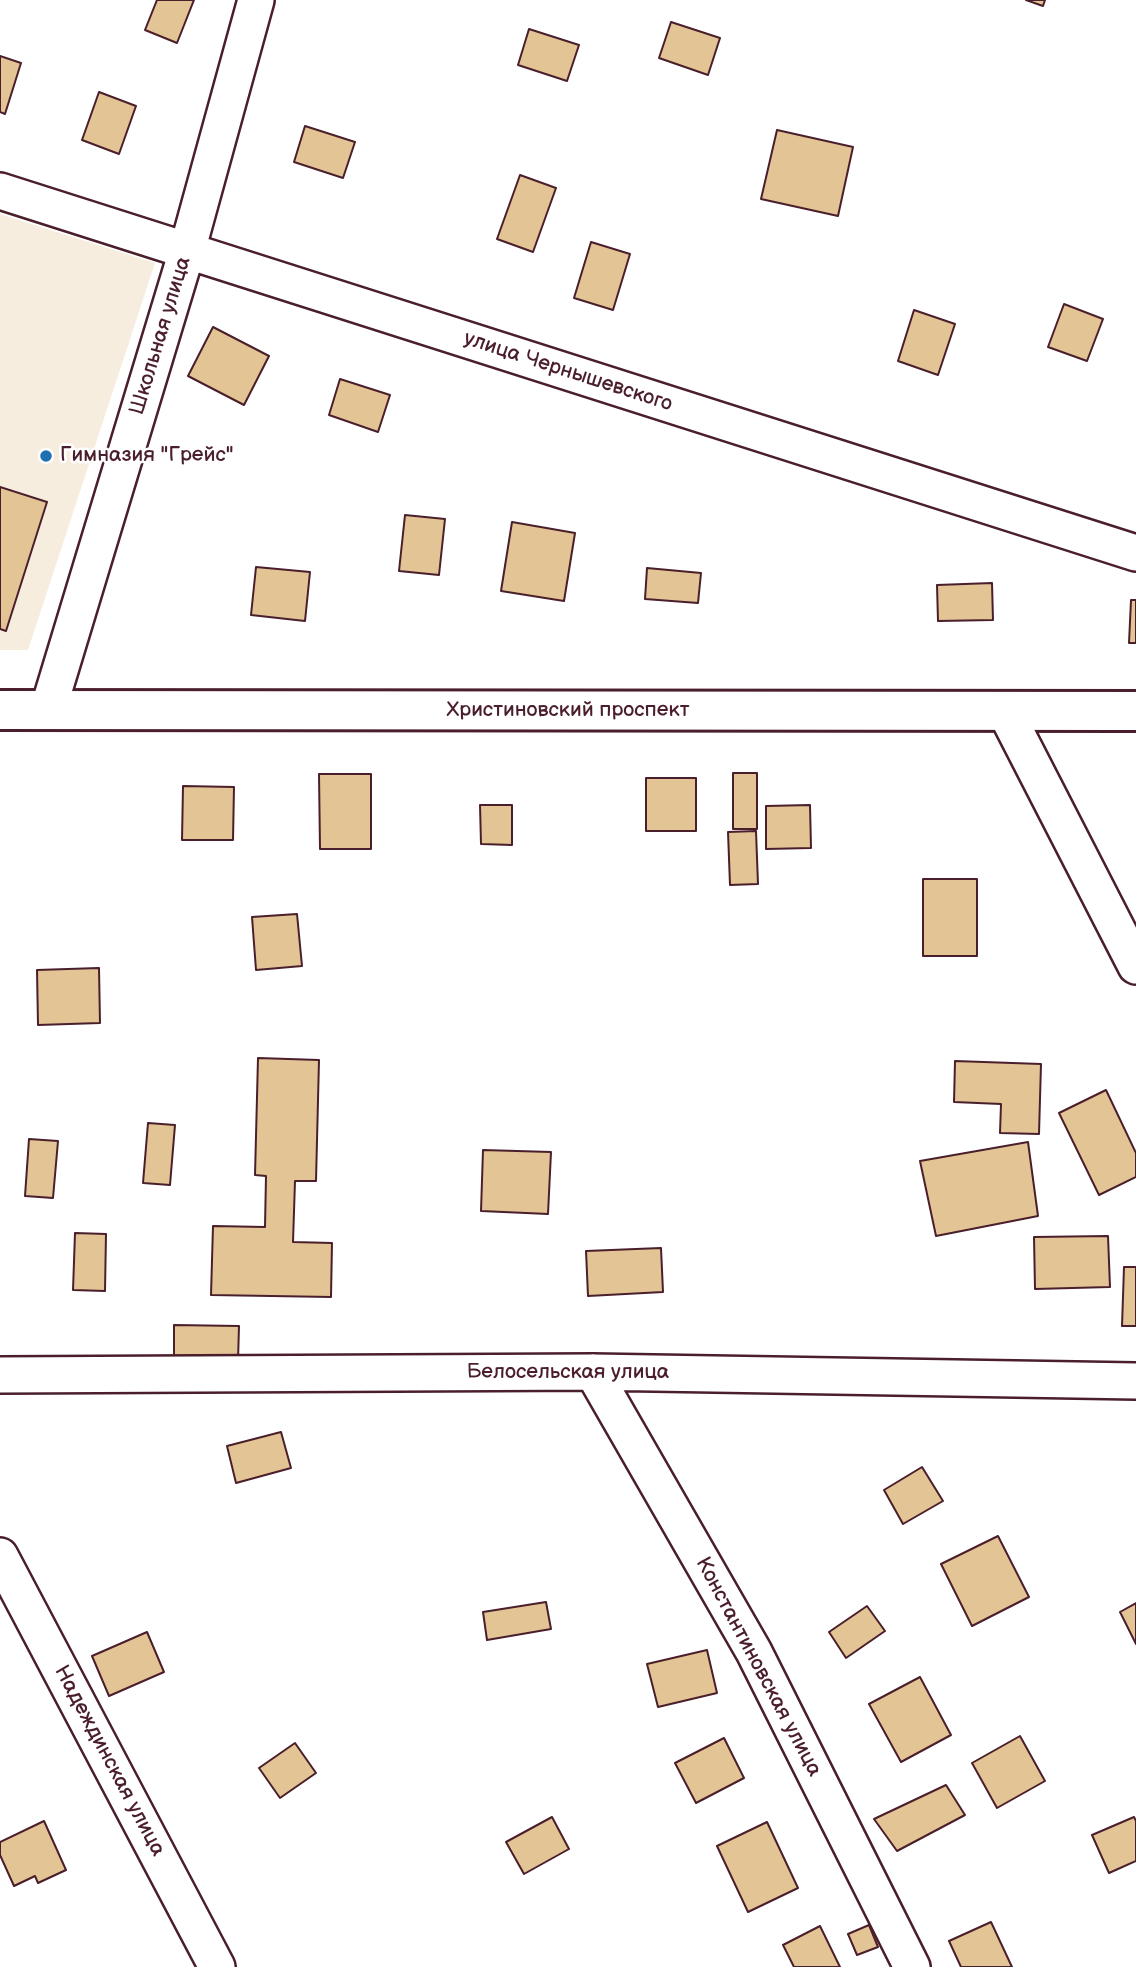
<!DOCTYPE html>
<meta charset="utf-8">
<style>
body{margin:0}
canvas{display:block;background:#fff}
</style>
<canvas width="1136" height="1967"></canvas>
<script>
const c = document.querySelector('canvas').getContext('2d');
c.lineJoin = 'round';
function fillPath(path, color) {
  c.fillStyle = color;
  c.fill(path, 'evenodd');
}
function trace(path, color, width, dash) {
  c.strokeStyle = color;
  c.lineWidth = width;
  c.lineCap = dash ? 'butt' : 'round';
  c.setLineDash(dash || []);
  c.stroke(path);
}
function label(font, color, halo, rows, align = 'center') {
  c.font = font + ' "Balsamiq Sans",sans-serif';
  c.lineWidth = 5;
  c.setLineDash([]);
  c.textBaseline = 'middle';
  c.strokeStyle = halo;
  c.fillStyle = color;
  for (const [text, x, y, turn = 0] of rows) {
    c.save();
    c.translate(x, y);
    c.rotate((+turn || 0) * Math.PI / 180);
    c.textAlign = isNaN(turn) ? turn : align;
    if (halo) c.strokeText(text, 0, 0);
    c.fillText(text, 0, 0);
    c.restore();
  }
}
fillPath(new Path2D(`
 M0,214l155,49 -127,387h-28z`), '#f6eddf');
const building = new Path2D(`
 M157,0h37l-17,43 -32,-13z
 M1026,0h19l-2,6z
 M671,22l49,16 -12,37 -49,-17z
 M529,29l50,16 -12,36 -49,-16z
 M0,56l21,7 -16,51 -5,-2z
 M99,92l37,14 -17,48 -37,-14z
 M305,126l50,16 -12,36 -49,-16z
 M777,130l76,17 -15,69 -77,-17z
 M520,175l36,13 -23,64 -36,-13z
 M591,242l39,12 -17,56 -39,-12z
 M1064,304l39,15 -16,42 -39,-14z
 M914,310l41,14 -17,51 -40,-14z
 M213,327l56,29 -25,49 -56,-29z
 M340,379l50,16 -12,37 -49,-17z
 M0,487l47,15 -41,129 -6,-2z
 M405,515l40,4 -6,56 -40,-4z
 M512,522l63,11 -11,68 -63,-10z
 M256,567l54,5 -5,49 -54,-6z
 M647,568l54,5 -3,30 -53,-4z
 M992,583l1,37 -55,1 -1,-36z
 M1131,600h5v43h-7z
 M733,773h24v56h-24z
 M319,774h52v75h-51z
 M646,778h50v53h-50z
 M183,786l51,1 -1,53h-51z
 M480,805h32v40l-31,-1z
 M810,805l1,43 -45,1v-43z
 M756,831l2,53 -28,1 -2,-53z
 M923,879h54v77h-54z
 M297,914l5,52 -46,4 -4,-53z
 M99,968l1,55 -62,2 -1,-55z
 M258,1058l61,2 -3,121h-21l-2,61 39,1 -1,54 -120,-2 2,-69 52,1 1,-51 -11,-1z
 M955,1061l86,3 -2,70 -39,-1 1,-29 -47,-2z
 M1106,1090l30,63v24l-37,18 -40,-82z
 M148,1123l27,2 -5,60 -27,-2z
 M29,1139l29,2 -5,57 -28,-2z
 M1028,1142l10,74 -102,20 -16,-75z
 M483,1150l68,2 -3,62 -67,-3z
 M75,1233l31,1 -1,57 -32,-1z
 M1108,1236l2,51 -75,2 -1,-52z
 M661,1248l2,44 -75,4 -2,-45z
 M1124,1267h12v59h-14z
 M174,1325l65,1 -1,35 -64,-2z
 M281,1432l10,36 -55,15 -9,-37z
 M922,1467l21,34 -40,23 -19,-34z
 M998,1536l31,61 -57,29 -31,-62z
 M546,1602l5,27 -64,11 -4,-28z
 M1136,1603v41l-16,-32z
 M867,1606l18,25 -39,27 -17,-26z
 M147,1632l17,40 -55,24 -17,-40z
 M707,1650l10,43 -59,14 -11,-43z
 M920,1677l31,58 -50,27 -32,-58z
 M1020,1736l25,45 -48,27 -25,-45z
 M724,1738l20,40 -48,25 -21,-40z
 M295,1743l21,30 -36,25 -21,-30z
 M946,1785l19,30 -68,36 -23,-32z
 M552,1817l17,32 -45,25 -18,-32z
 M1134,1817l2,4v40l-27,12 -17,-38z
 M44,1821l22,49 -28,13 -3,-7 -21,10 -14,-31v-13z
 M767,1822l31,66 -50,24 -31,-66z
 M991,1922l21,45h-51l-12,-26z
 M869,1925l9,22 -21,8 -9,-21z
 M820,1926l20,41h-46l-11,-22z`);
fillPath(building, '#e2c495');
trace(building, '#4a1f2b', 2);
const street = new Path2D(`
 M0,191l1136,362
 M48,710l139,-459 69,-251
 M1005,711l131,255
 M593,1372l161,280 158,315
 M0,1375l593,-3 543,9
 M0,1556l217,411`);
const secondary = new Path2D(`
 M0,710l1136,1`);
trace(street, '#4a1f2b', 40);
trace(secondary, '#4a1f2b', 44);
trace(street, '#fff', 35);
trace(secondary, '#fff', 38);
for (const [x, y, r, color] of [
 [46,456,7,"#1f6fb2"]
]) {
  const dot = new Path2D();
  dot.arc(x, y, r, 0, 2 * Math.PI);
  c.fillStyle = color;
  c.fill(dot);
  trace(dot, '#fff', 2.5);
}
label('21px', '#4a1f2b', '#fff', [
 ["Школьная улица",161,336,-73],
 ["улица Чернышевского",568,372,18],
 ["Христиновский проспект",568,711],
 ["Белосельская улица",568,1373],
 ["Константиновская улица",758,1667,62],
 ["Надеждинская улица",109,1761,62]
]);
label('21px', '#4a1f2b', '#fff', [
 ["Гимназия \"Грейс\"",60,456]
], 'left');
</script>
